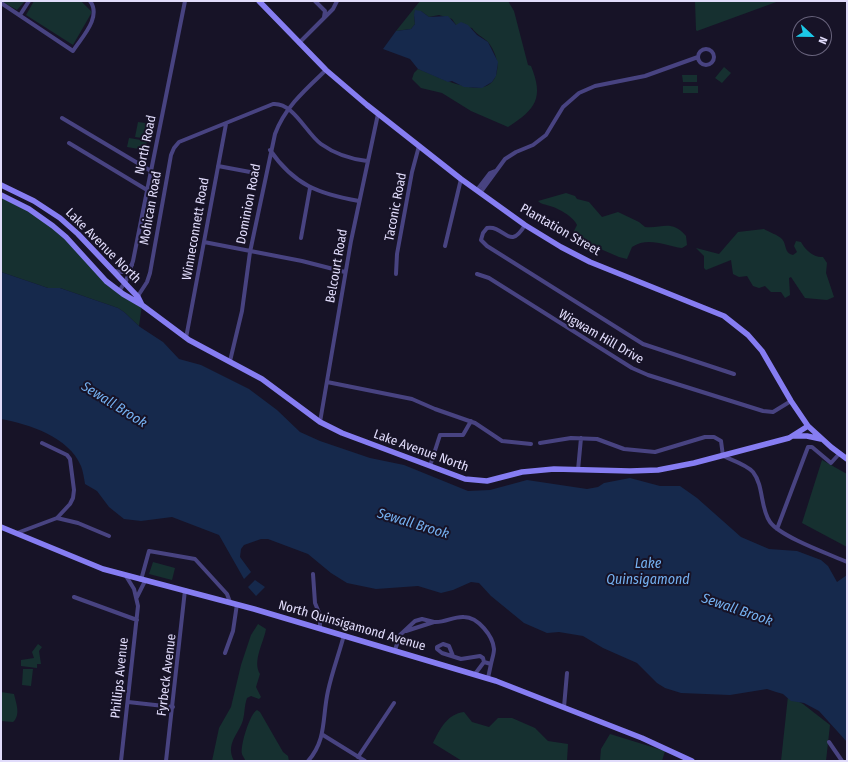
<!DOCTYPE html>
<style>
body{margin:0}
#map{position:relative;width:848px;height:762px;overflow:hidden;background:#171327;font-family:"Fira Sans Condensed",sans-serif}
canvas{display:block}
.frame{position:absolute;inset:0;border:2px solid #e1dcfb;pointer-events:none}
.north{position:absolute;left:792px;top:16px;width:40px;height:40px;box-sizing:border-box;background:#171327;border:1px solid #68637c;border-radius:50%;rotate:112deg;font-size:11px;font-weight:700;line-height:16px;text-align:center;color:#e1dcfb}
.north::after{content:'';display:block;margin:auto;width:14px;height:18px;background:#1cc9e8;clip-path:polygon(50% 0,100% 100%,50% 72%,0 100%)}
</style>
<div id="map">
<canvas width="848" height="762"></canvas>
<div class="frame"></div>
<div class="north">N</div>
</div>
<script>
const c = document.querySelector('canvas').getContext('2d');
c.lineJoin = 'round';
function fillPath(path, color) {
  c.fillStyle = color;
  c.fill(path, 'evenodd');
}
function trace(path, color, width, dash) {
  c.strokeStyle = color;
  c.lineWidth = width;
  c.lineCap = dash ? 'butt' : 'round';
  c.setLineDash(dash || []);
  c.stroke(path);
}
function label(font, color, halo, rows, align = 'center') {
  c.font = font + ' "Fira Sans Condensed",sans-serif';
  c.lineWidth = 4;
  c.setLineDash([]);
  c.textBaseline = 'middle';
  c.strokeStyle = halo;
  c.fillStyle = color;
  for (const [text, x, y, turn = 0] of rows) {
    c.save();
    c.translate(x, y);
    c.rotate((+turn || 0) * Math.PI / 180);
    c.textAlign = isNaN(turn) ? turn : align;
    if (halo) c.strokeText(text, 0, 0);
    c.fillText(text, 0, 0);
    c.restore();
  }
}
fillPath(new Path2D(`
 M1,1h24l-8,9z
 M34,1h47l11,11 -19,33 -47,-30z
 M420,1h88l6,10 14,54 3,1c13,32 5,43 -23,61l-37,-16 -29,-18 -21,-5 -9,-9 2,-6 4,-4c20,7 73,37 79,2 2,-9 -3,-22 -9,-29 -5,-5 -11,-7 -16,-14l-16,-3 -4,-6 -13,-4 -10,2 -8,-6 -7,4 1,9 -4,5 -15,2z
 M695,1h84l-82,30 -1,-1z
 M724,67l7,6 -9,10 -7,-5z
 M682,75h15v7h-14z
 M683,86h15v7h-15z
 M138,122l14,2 -2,15 -15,-2z
 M129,138l18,3 -2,9 -18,-3z
 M566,193l9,3 2,3 12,3 13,15 16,-5 21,10 6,5c17,2 26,-8 41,9l1,9 -5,3c-16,-2 -34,-12 -50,-1l-5,12 -8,-2 -44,-19 -2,-5 4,-8c-3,-8 -19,-17 -27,-19 -5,-2 -8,-1 -12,-5z
 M1,195l44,24 61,62 36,24 -3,21 -15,-14 -6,-4 -58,-20h-12l-47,-16z
 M764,229c5,3 14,6 18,10 5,6 2,14 11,16l4,-3 -3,-6 2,-5 5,1c4,8 13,16 22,15l4,6 -1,10 8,24 -7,3 -22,-2 -14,-21 -2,1 1,17 -5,3 -4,-6h-10l-6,-6 -6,2 -6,-2 -6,-10 -8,1 -6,-3 -2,-14 -25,10 -2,-2v-12l-8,-8 23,6 19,-22z
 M822,460l25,14v73l-45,-24z
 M153,562l22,6 -3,12 -23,-6z
 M258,624l8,5c-2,13 -14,32 -6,45l-4,13 5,10 -2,2 -8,-3 -4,2c-3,8 -2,17 -5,25 -6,14 -16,22 -8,38h-22l7,-33 12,-21 10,-42 10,-30z
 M38,644l4,3 -3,4 2,13h-4v4l-16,-2v-6l13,-2 -2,-6z
 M23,669h10l-2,17 -9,-1z
 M1,692l13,2c2,9 7,21 -1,28l-12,-1z
 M788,696l15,8 27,21 -4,36h-45z
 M257,710l3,2 23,40 5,4 1,5 -44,-1c0,-1 -3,-5 -3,-6 -2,-8 8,-41 15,-44z
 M464,712l8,10 17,5 9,-9h14l23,10 13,13 20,3 -1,17h-105l-29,-18c7,-14 14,-29 31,-31z
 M610,734l55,17 -3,10h-62l1,-12z`), '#163030');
fillPath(new Path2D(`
 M415,10l6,1 8,6 19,-1 8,9 5,-3 7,3 9,10 11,7 10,20 -2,14 -4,6 -10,6 -18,-1 -12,-6 -4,1 -30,-13 -8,-10 -27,-10 13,-18 15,-2 4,-5 -1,-9z
 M1,272l47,16h12l58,20 6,4 16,15 23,15 16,17 22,6 48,24 28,21 23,22 20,9 50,17 34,7 64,26 22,-1 37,-10 60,9 11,-2 6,-4 26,-5 30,8h20l17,12 44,39 28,12 28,2 24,9 7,6 9,16 10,-7v167l-28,-31 -15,-8 -13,-2 -8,-7 -7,-2 -9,-3 -37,6 -49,-2 -16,-5 -8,-5 -20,-20 -34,-15 -20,-12 -24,-4 -12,1 -23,-10 -33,-27 -12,-13 -8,-1 -18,8 -12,3 -23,-7 -42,3 -29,-6 -16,-10 -23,-19 -40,-15h-7l-17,6 -3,4 -1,8 11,15 -7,7 -25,-44 -47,-18 -31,4 -17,-2 -15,-12 -12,-16 -12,-7c-1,-6 -2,-13 -4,-18 -12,-29 -52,-42 -80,-47z
 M255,580l10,7 -9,9 -8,-9z`), '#16294c');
trace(new Path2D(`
 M315,1l10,10 -1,6
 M1,3l72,48c9,-14 29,-34 17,-50
 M20,15l9,-14
 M299,43l34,-34 4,-8
 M698 57a8 8 0 1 1 16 0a8 8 0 1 1-16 0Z
 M62,118l89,53
 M69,143l78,47
 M270,150c24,35 49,44 89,51
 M218,166l32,6
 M477,190l13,-17 5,-2
 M480,193l25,-34 11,-7 17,-7 13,-10 17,-28 16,-14 16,-7 50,-10 53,-19
 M525,225c-16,27 -20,0 -38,3l-4,5 -2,7 6,6 156,98 91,30
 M301,238l9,-50
 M204,242l98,19 43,11
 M445,246l16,-67
 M114,271l8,1 10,-7
 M396,274l1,-20 15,-82 7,-26
 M477,274l12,4 143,90 16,7 115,36 10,1 18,-11
 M119,291l7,-10 7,-20 52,-260
 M136,299l11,-17 3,-9 21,-118 3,-7 5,-6 94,-38c20,-2 33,29 48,40 14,10 29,15 46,17
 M186,338l40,-214
 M230,361l12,-50 8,-59 25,-118c10,-27 31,-45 51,-64
 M327,382l85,17 23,10 40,14 27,18 29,3
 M320,422l31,-181 27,-127
 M540,443l31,-5 26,1 27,10 31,3 50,-15h9l7,4 2,15c9,4 24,9 30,16 11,14 7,36 17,50 11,15 59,32 77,40
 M430,466l10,-31h23l8,-14
 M578,470l3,-32
 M57,518l21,5 31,13
 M777,529l31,-82h4l19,16 8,-9
 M17,533l40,-15 13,-14 3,-6 1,-8 -4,-31 -3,-4 -25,-12
 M313,574l2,29 5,12v13
 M141,580l8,-29 46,8 32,35 3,8
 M74,597l63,23
 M137,597l8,-16
 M434,622c11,1 20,-6 30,-5 14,0 29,19 30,32 0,5 -2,10 -3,15l-7,-2 -1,-4 -3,-2 -19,3 -19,-6 -5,-4v-2l6,-3 6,2 4,10
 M395,650l5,-15 15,-14 7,-2 12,3 -28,9
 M225,653l8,-22 4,-27
 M475,674l9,-12
 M488,678l3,-14
 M128,702l45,5
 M564,707l3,-34
 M323,735l42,26
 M829,742l13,19
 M358,757l36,-54
 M121,761l17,-155 -4,-17 -8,-13
 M166,761l19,-171
 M308,761c19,-21 14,-44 20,-70 4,-19 11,-37 16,-56`), '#484381', 4);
trace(new Path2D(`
 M259,1l67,69 41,35 94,74 64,46 36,22 29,15 134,54 24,19 14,16 29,50 17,25 23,21 16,12
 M1,185l33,16 26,17 18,16 60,63 4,8
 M1,195l28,14 24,17 13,11 40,44 17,13 19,11 47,35 73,39 58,43 22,11 123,46 22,2 35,-9 32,-3 76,2 28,-1 36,-7 95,-25 19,-12
 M794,436h13l14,3
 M1,527l102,42 151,40 242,72 146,57 50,23`), '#867df2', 5.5);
label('13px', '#e1dcfb', '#171327', [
 ["North Road",146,145,-78],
 ["Dominion Road",249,204,-79],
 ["Taconic Road",396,207,-79],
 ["Mohican Road",151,208,-80],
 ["Winneconnett Road",196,229,-80],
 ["Plantation Street",560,230,30],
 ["Lake Avenue North",103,246,45],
 ["Belcourt Road",337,266,-80],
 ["Wigwam Hill Drive",601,337,30],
 ["Lake Avenue North",421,451,20],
 ["North Quinsigamond Avenue",352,626,16],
 ["Fyrbeck Avenue",167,675,-83],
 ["Phillips Avenue",120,678,-84]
]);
label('italic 14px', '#75b1f1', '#171327', [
 ["Sewall Brook",114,405,32],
 ["Sewall Brook",413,524,17],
 ["Lake",648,564],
 ["Quinsigamond",648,580],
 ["Sewall Brook",737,610,19]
]);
</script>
